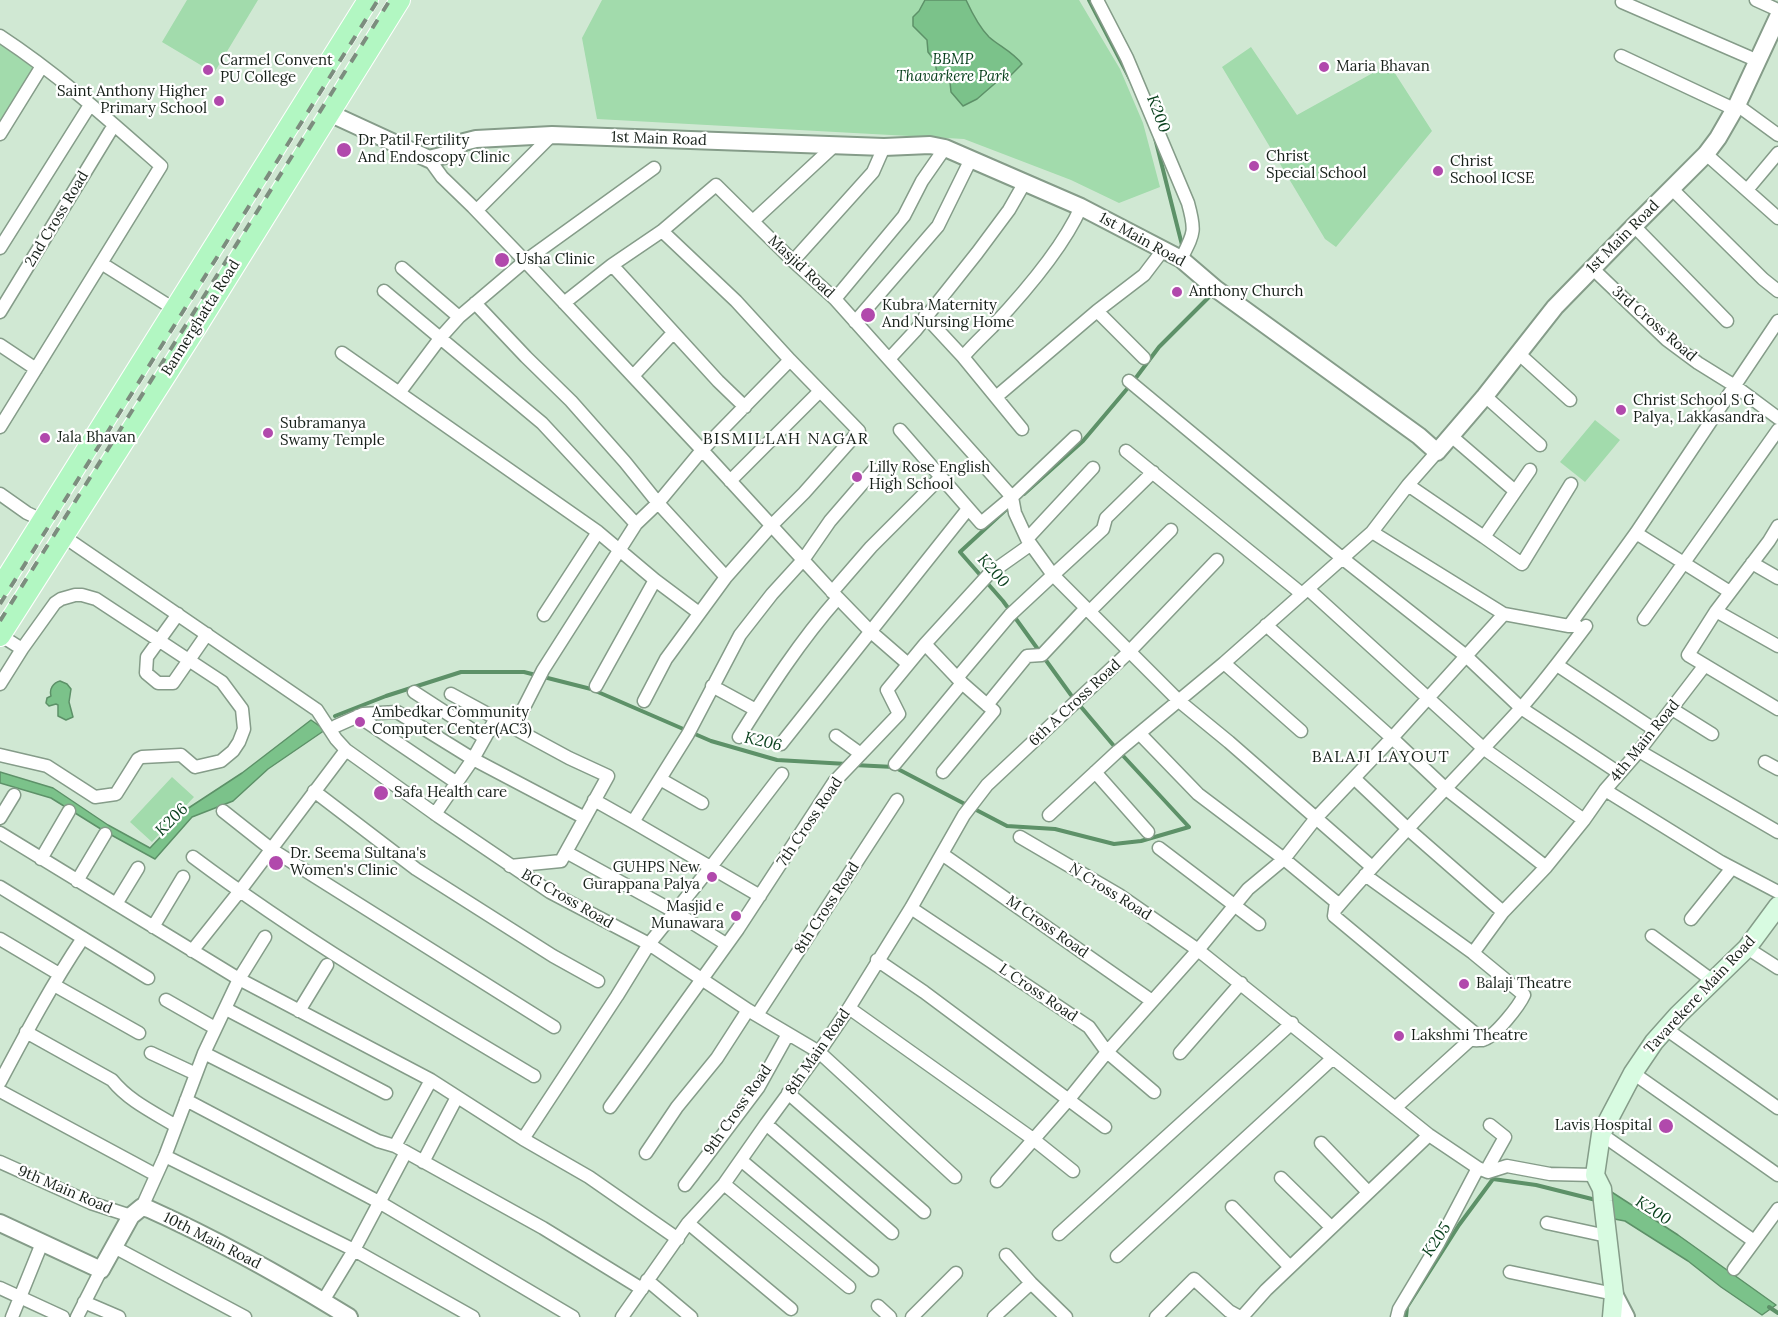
<!DOCTYPE html>
<style>
body{margin:0}
canvas{display:block;background:#d0e8d3}
</style>
<canvas width="1778" height="1317"></canvas>
<script>
const c = document.querySelector('canvas').getContext('2d');
c.lineJoin = 'round';
function fillPath(path, color) {
  c.fillStyle = color;
  c.fill(path, 'evenodd');
}
function trace(path, color, width, dash) {
  c.strokeStyle = color;
  c.lineWidth = width;
  c.lineCap = dash ? 'butt' : 'round';
  c.setLineDash(dash || []);
  c.stroke(path);
}
function label(font, color, halo, rows, align = 'center') {
  c.font = font + ' Lora,serif';
  c.lineWidth = 4.5;
  c.setLineDash([]);
  c.textBaseline = 'middle';
  c.strokeStyle = halo;
  c.fillStyle = color;
  for (const [text, x, y, turn = 0] of rows) {
    c.save();
    c.translate(x, y);
    c.rotate((+turn || 0) * Math.PI / 180);
    c.textAlign = isNaN(turn) ? turn : align;
    if (halo) c.strokeText(text, 0, 0);
    c.fillText(text, 0, 0);
    c.restore();
  }
}
fillPath(new Path2D(`
 M187,0h71l-44,73 -52,-31z
 M602,0h477l41,69 23,54 17,64 -41,16 -48,-23 -107,-41 -367,-20 -15,-81z
 M0,42l38,24 -38,55z
 M1251,47l46,68 92,-51 43,67 -96,116 -11,-8 -103,-172z
 M1595,420l25,20 -35,42 -25,-20z
 M172,777l22,20 -42,45 -22,-20z`), '#a2dbac');
const water = new Path2D(`
 M925,0h41c6,13 13,27 23,37 10,9 24,15 33,27l-18,18 -4,-3 -23,20 -14,7 -12,-14 -1,-10 -13,-8 -2,-13 -7,-9 -1,-12 -14,-14v-9l6,-6z
 M60,681l7,3 4,5 -2,13 4,15 -7,3 -8,-4v-11l-2,-1 -7,2 -3,-3 1,-5 4,-2c-2,-7 2,-13 9,-15z
 M311,720l14,10 -57,39 -35,32 -41,16 -37,42 -51,-28 -53,-33 -51,-15v-11l53,16 55,37 42,23 37,-39 55,-36z
 M1607,1189l71,46 98,70 -14,10 -41,-28 -33,-26 -63,-40 -16,-3z`);
fillPath(water, '#7bc28a');
trace(water, '#5d9168', 1.5);
trace(new Path2D(`
 M1089,0l41,79
 M1155,138l27,107
 M1024,494l59,-53 49,-58 27,-36 51,-51
 M335,716l51,-20 75,-24h63l67,17 120,52 66,19 70,4
 M854,765l40,2 113,59 48,3 59,15 27,-3 48,-14 -75,-81 -43,-51 -68,-94 -43,-49 51,-47
 M1769,1307l9,6
 M1406,1317l1,-10 52,-82 34,-46 43,6 60,15`), '#5d9168', 4);
const minor = new Path2D(`
 M1097,0l30,58 61,145c8,29 6,30 -7,56
 M1756,0l22,10
 M1622,2l136,59
 M0,36c58,38 110,85 161,130l-161,261
 M1621,56l113,53
 M1737,105l41,30
 M0,134l42,-68
 M1706,154l72,64
 M429,159l13,18 31,30 52,54 177,189 136,148 32,33 38,33
 M1672,189l91,90 15,12
 M1747,190l31,-37
 M477,210l75,-75
 M753,221l82,-76
 M1634,226l93,95
 M0,248l90,-143
 M793,261l80,-89 11,-25
 M101,263l73,46
 M612,265l106,116 27,26
 M402,268l57,49
 M1592,268l75,72 31,23 37,23 43,32
 M384,291l158,132 94,101
 M835,299l69,-83 18,-35 23,-33
 M475,303l51,54 45,44 54,61 33,41 68,74
 M564,303l48,-38 50,-34 54,-46 77,76 42,38 177,198 -31,26 -81,-93
 M1097,311l47,47
 M0,312l114,-187
 M925,316l38,41 59,72
 M855,322l83,-96 33,-67
 M0,345l36,24
 M342,353l256,179 57,48 44,33
 M1518,353l52,47
 M963,357c9,-11 19,-20 29,-30 31,-33 71,-79 89,-120
 M889,359l26,-28 62,-78 32,-43 16,-28
 M633,376l40,-43
 M1129,381l213,177 124,98 55,52 98,65
 M399,393l42,-56 18,-20 66,-56 129,-93
 M1485,396l55,49
 M996,397l101,-86 47,-36 19,-25
 M1450,435l65,56
 M1075,437l-63,60 3,16 12,26 26,36 126,126 50,41 143,125
 M1126,451l176,143
 M730,481l90,-90
 M1408,485l76,52 46,-67
 M0,494l27,19 15,7
 M1778,526l-9,15 -53,70 -28,44 90,54
 M1372,532l132,82 65,12h8
 M1636,533l94,59
 M63,536l254,174 19,29 10,11 92,66 112,76 99,52 99,66 71,42 136,125
 M1484,537l38,27 49,-80
 M1027,539l66,-71
 M1752,563l26,15
 M1308,589l175,159 101,72
 M832,592l39,-45 69,-69
 M1090,611l81,-81
 M1716,611l62,35
 M178,614l-31,43 -1,16 12,10h15l34,-49
 M544,615l54,-83
 M1644,619l134,-189
 M1266,625l126,113 53,50 101,79
 M1569,626l67,-93 142,-212
 M0,635l22,14
 M1224,663l77,68
 M1557,665l98,65
 M957,678l53,-63 43,-40 50,-46 3,-11 47,-46
 M0,684l22,-35 33,-46 6,-4 14,-4h7l14,4 126,83 20,27 2,20 -5,13 -6,9 -12,10 -26,6 -14,-12 -39,2 -4,2 -22,35 -21,3 -48,-31 -47,-11
 M596,686l59,-106
 M712,686l44,24
 M414,692l71,46
 M451,694l118,64 39,18 -47,85 -51,5
 M644,701l22,-42 60,-82 45,-51 33,-33 55,-62 -69,-71 -54,-59 -74,-70
 M987,705l40,-49 15,-1 44,-47
 M1672,709l40,25
 M358,716l99,67
 M336,726l27,-12 34,-2 76,47 112,59
 M514,727l29,-57 93,-146 22,-21 44,-53 88,-90
 M1140,734l58,60 86,65 52,43 -2,14 149,124
 M836,736l25,18
 M739,737c30,-48 61,-96 99,-139
 M781,744l187,-235
 M1639,751l139,81
 M1765,762l13,7
 M895,764l67,-81
 M943,772l51,-61 -32,-28 -37,-39 64,-70 41,-29
 M1095,772l53,60
 M660,779l42,24
 M1355,779l53,50 95,83
 M1605,790l116,72 57,30
 M314,791l102,78 137,87 45,25
 M594,800l39,22 127,74
 M223,811l48,38 283,178
 M435,814l38,-55 23,-41
 M1049,815l69,-64 106,-88 148,-131 36,-47 29,-33
 M0,818l14,-23
 M633,822l55,-88 52,-99 32,-41 31,-34 27,-39 44,-51
 M0,833l239,146 192,101 92,59 66,38 89,62
 M1020,837l99,58 79,55 231,185 49,33 10,4 19,-6 43,8 45,1
 M1159,848l100,76
 M566,852l109,60 51,32
 M942,854l210,147
 M193,857c108,81 225,150 341,219
 M41,859l28,-48
 M1365,875l108,78 51,42c-5,11 -28,40 -39,44 -5,2 -10,1 -15,1l-75,68
 M77,881l28,-47
 M0,887l148,91
 M116,904l22,-36
 M911,908l178,119 18,25 47,40
 M1335,910c59,-70 124,-134 186,-202 23,-26 44,-54 65,-82
 M1691,919l41,-51
 M153,927l30,-50
 M1652,936l61,45
 M0,939l59,35
 M1747,948l31,20
 M192,951l47,-59 107,-142
 M1473,953l30,-41 43,-45 38,-47 21,-30 34,-39 66,-86
 M877,960l47,32 181,135
 M54,985l85,48
 M166,1000l49,28
 M849,1008l184,131 40,32
 M226,1009l160,84
 M299,1011l28,-46
 M757,1015l140,-215
 M1666,1029l112,79
 M26,1032l86,48c17,21 41,32 64,46
 M151,1053l45,21
 M204,1053l174,88 17,5 11,6 137,76 99,61
 M1180,1053l61,-70
 M1633,1073l145,102
 M0,1082c26,-49 52,-98 83,-144
 M0,1091l156,84
 M788,1093l136,119
 M186,1100l193,102 194,115
 M610,1107l128,-178 96,-147 65,-68 -12,-24 38,-46
 M766,1124l126,109
 M1601,1134l153,107
 M523,1139l94,-143 32,-52 61,-76 72,-94
 M1321,1143l47,49
 M395,1146l36,-66
 M646,1153l31,-46 40,-49 31,-48
 M165,1156l189,94 119,67
 M742,1161l130,109
 M0,1162l91,41 40,13
 M423,1162l34,-65
 M1486,1171l19,-34 -15,-12
 M1281,1178l50,49
 M997,1181l72,-82 38,-47 91,-102 50,-61 36,-30 32,-41 76,-80 112,-124
 M724,1184l125,103
 M685,1185l73,-97 30,-54
 M142,1207l23,-51 39,-103 35,-74 26,-42
 M1232,1207l58,60
 M688,1223l103,86
 M1547,1223l60,13
 M1059,1234l233,-211
 M114,1247l131,70
 M1006,1255l25,28 35,34
 M1117,1256l216,-198
 M1734,1269l44,-60
 M1510,1272l104,22
 M647,1280l44,37
 M0,1288l63,29
 M323,1301l31,-51 52,-98
 M84,1302l35,15
 M878,1306l12,11
 M12,1317l30,-74
 M77,1317l24,-47
 M622,1317l66,-94 36,-39 42,-60 53,-72 30,-44 62,-100 53,-93 23,-30 142,-133 88,-92
 M912,1317l44,-44
 M994,1317l37,-34
 M1156,1317l38,-38 35,32 11,6
 M1242,1317l24,-27 163,-155
 M1397,1317l2,-8 39,-65 40,-76`);
const tertiary = new Path2D(`
 M329,113l100,46 16,-4 19,-13 12,-3 76,-4 332,12 46,-2 15,3 136,59 100,52 35,30 203,147 18,16 48,-56 70,-89 79,-81 72,-72 12,-16 19,-33 41,-88
 M0,1223l101,47 30,-54 11,-9 7,2c69,31 135,68 200,108
 M1614,1294l12,23`);
const secondary = new Path2D(`
 M1612,1317l2,-23 -11,-93 -1,-12 -7,-14 6,-41 32,-61 21,-31 24,-27 69,-67 31,-42`);
const primary = new Path2D(`
 M0,588l368,-588
 M0,636l198,-311 202,-325`);
trace(minor, '#859c89', 15);
trace(tertiary, '#859c89', 20);
trace(secondary, '#859c89', 21);
trace(primary, '#fff', 22);
trace(minor, '#fff', 12);
trace(tertiary, '#fff', 16);
trace(secondary, '#d8fbe1', 18);
trace(primary, '#b2f7c2', 20);
trace(new Path2D(`
 M0,604l378,-604
 M0,621l390,-621`), '#7c8d7e', 4, [10, 10]);
for (const [x, y, r, color] of [
 [1324,67,6,"#b149ac"],
 [208,70,6,"#b149ac"],
 [219,101,6,"#b149ac"],
 [344,150,8,"#b149ac"],
 [1254,166,6,"#b149ac"],
 [1438,171,6,"#b149ac"],
 [502,260,8,"#b149ac"],
 [1177,292,6,"#b149ac"],
 [868,315,8,"#b149ac"],
 [1621,410,6,"#b149ac"],
 [268,433,6,"#b149ac"],
 [45,438,6,"#b149ac"],
 [857,477,6,"#b149ac"],
 [360,722,6,"#b149ac"],
 [381,793,8,"#b149ac"],
 [276,863,8,"#b149ac"],
 [712,877,6,"#b149ac"],
 [736,916,6,"#b149ac"],
 [1464,984,6,"#b149ac"],
 [1399,1036,6,"#b149ac"],
 [1666,1126,8,"#b149ac"]
]) {
  const dot = new Path2D();
  dot.arc(x, y, r, 0, 2 * Math.PI);
  c.fillStyle = color;
  c.fill(dot);
  trace(dot, '#fff', 2);
}
label('italic 15px', '#043d19', '#fff', [
 ["BBMP",953,60],
 ["Thavarkere Park",953,77]
]);
label('15px', '#172019', '#fff', [
 ["Carmel Convent",220,61],
 ["PU College",220,78],
 ["Maria Bhavan",1336,67],
 ["Saint Anthony Higher",207,92,"right"],
 ["Primary School",207,109,"right"],
 ["Dr Patil Fertility",358,141],
 ["And Endoscopy Clinic",358,158],
 ["Christ",1266,157],
 ["Special School",1266,174],
 ["Christ",1450,162],
 ["School ICSE",1450,179],
 ["Usha Clinic",516,260],
 ["Anthony Church",1189,292],
 ["Kubra Maternity",882,306],
 ["And Nursing Home",882,323],
 ["Christ School S G",1633,401],
 ["Palya, Lakkasandra",1633,418],
 ["Subramanya",280,424],
 ["Swamy Temple",280,441],
 ["Jala Bhavan",57,438],
 ["Lilly Rose English",869,468],
 ["High School",869,485],
 ["Ambedkar Community",372,713],
 ["Computer Center(AC3)",372,730],
 ["Safa Health care",394,793],
 ["Dr. Seema Sultana's",290,854],
 ["Women's Clinic",290,871],
 ["GUHPS New",700,868,"right"],
 ["Gurappana Palya",700,885,"right"],
 ["Masjid e",724,907,"right"],
 ["Munawara",724,924,"right"],
 ["Balaji Theatre",1476,984],
 ["Lakshmi Theatre",1411,1036],
 ["Lavis Hospital",1652,1126,"right"]
], 'left');
label('15px', '#172019', '#fff', [
 ["1st Main Road",659,139,2],
 ["2nd Cross Road",57,219,-59],
 ["1st Main Road",1623,237,-45],
 ["1st Main Road",1142,240,29],
 ["Masjid Road",801,267,43],
 ["Bannerghatta Road",201,318,-58],
 ["3rd Cross Road",1654,324,41],
 ["6th A Cross Road",1075,703,-43],
 ["4th Main Road",1645,741,-51],
 ["7th Cross Road",810,822,-56],
 ["N Cross Road",1110,892,32],
 ["BG Cross Road",567,899,30],
 ["8th Cross Road",827,908,-57],
 ["M Cross Road",1047,927,35],
 ["L Cross Road",1038,993,34],
 ["Tavarekere Main Road",1700,995,-47],
 ["8th Main Road",818,1052,-55],
 ["9th Cross Road",738,1110,-55],
 ["9th Main Road",65,1190,23],
 ["10th Main Road",212,1241,27]
]);
label('italic 16px', '#073f1b', '#fff', [
 ["K200",1158,114,69],
 ["K200",993,571,48],
 ["K206",763,742,13],
 ["K206",172,820,-45],
 ["K200",1653,1211,33],
 ["K205",1437,1240,-56]
]);
c.letterSpacing = '1.5px';
label('16px', '#172019', '#fff', [
 ["BISMILLAH NAGAR",786,439],
 ["BALAJI LAYOUT",1381,757]
]);
c.letterSpacing = '0px';
</script>
